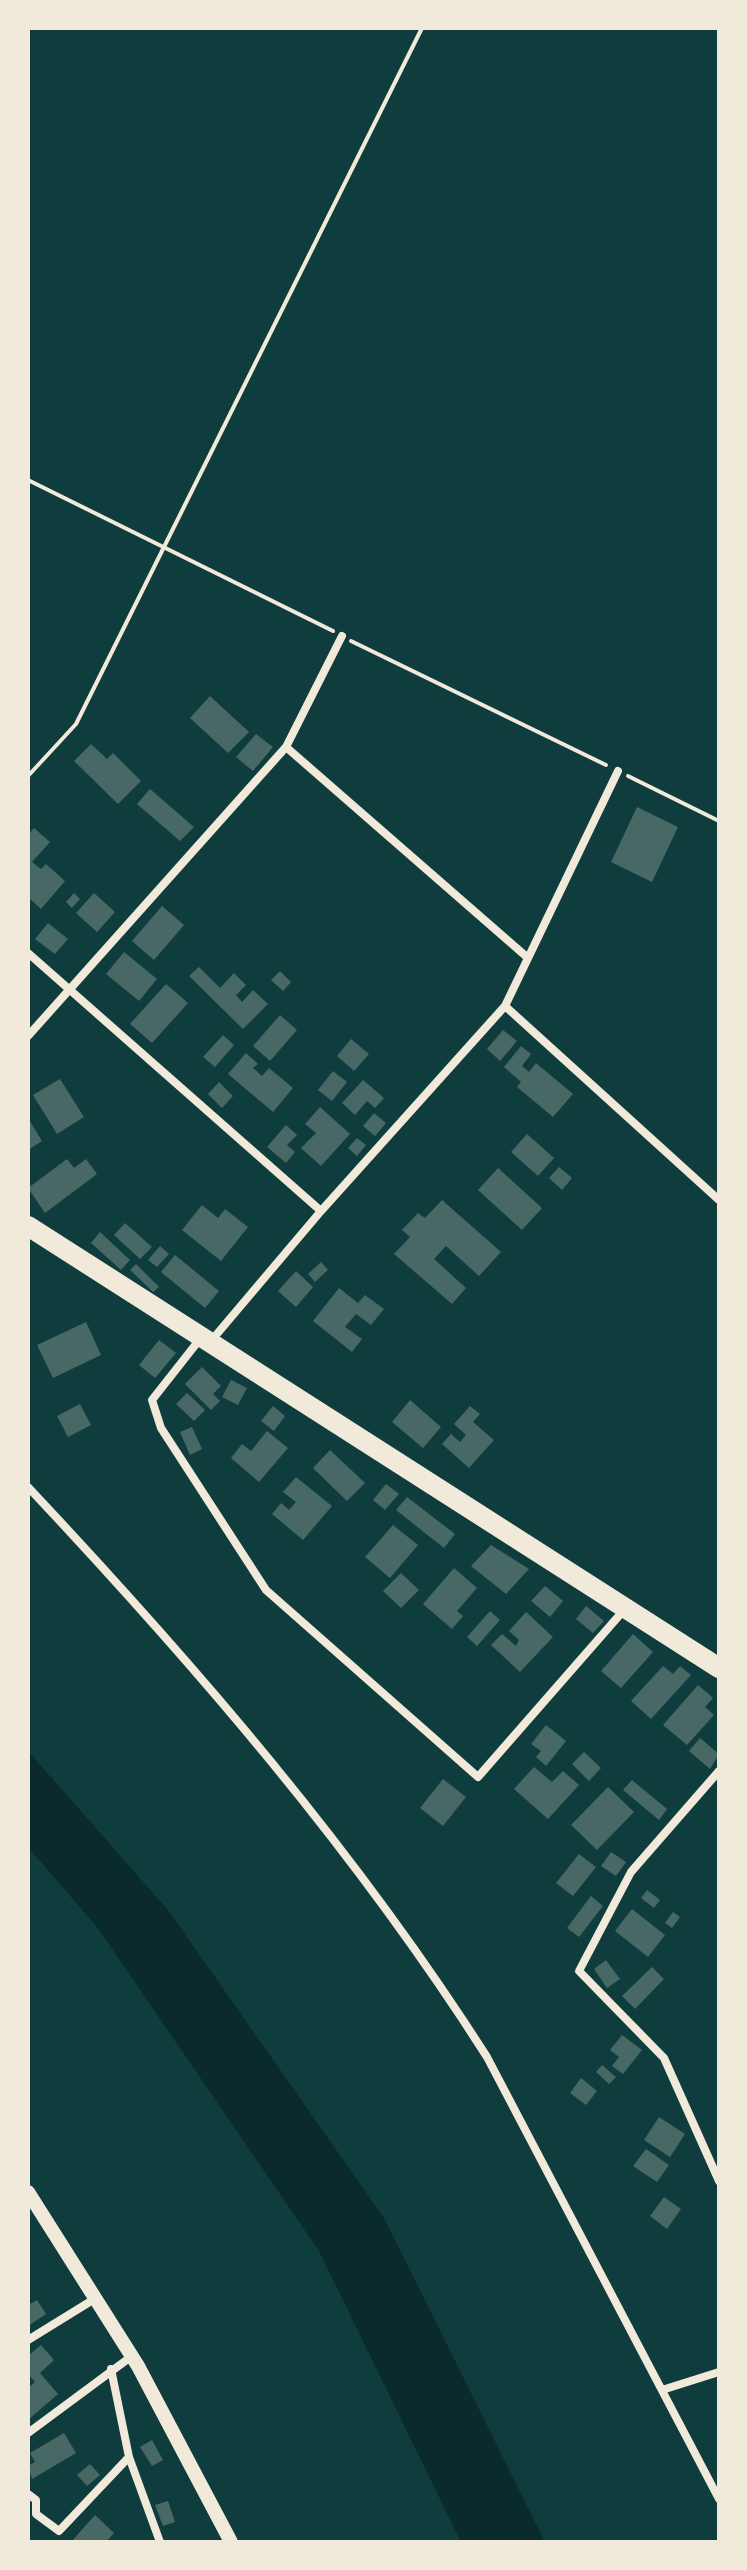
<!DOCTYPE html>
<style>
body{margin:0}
#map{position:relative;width:747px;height:2570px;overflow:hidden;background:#0f3d3e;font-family:"Source Serif 4",serif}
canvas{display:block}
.frame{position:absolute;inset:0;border:30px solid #f1e9da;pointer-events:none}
</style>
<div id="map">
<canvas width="747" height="2570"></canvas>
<div class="frame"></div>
</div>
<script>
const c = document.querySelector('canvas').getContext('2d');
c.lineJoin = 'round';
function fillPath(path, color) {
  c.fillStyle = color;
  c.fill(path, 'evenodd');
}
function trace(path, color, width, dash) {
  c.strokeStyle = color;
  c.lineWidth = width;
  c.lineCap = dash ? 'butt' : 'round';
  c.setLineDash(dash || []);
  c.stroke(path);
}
fillPath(new Path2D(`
 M28,1751l140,159 216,308 161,324h-84l-142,-291 -222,-324 -69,-80z`), '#0a2a2b');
fillPath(new Path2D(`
 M210,696l39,36 -21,21 -38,-35z
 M256,734l17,13 -20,24 -17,-14z
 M91,744l16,15 6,-6 28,28 -23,23 -44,-43z
 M150,789l44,38 -14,14 -43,-37z
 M637,807l41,20 -26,55 -41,-20z
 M34,828l16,14 -18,20 9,7 5,-5 19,17 -24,28 -13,-12v-62z
 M74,893l6,6 -8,9 -6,-6z
 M94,893l21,19 -18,20 -21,-19z
 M162,906l22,19 -30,35 -22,-19z
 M48,923l20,16 -13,15 -20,-15z
 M124,952l33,27 -18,22 -33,-27z
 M199,967l21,21 14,-15 12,12 -10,10 6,7 11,-12 15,14 -25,25 -54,-53z
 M280,971l11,11 -8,9 -12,-11z
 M166,984l22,19 -36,40 -22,-19z
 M280,1015l17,15 -27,31 -17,-15z
 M503,1030l14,11 -17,20 -13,-12z
 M223,1035l11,10 -19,22 -12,-10z
 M351,1039l18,15 -15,17 -17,-15z
 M521,1046l10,8 -9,12 7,6 7,-9 37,31 -20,23 -36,-30 4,-5 -17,-15z
 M246,1053l12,11 -5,4 9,8 7,-8 24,20 -20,24 -45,-38z
 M333,1071l14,11 -15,19 -14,-11z
 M60,1079l24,38 -27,17 -24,-39z
 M363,1080l21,18 -9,10 -8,-7 -12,14 -13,-12z
 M219,1082l14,14 -11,12 -14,-14z
 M320,1107l30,27 -29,32 -20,-18 15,-15 -11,-9z
 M374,1113l12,10 -11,13 -12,-10z
 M28,1118l14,23 -14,9z
 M286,1125l11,10 -10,10 8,7 -9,11 -19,-16z
 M527,1134l27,24 -16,18 -27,-24z
 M357,1138l9,7 -9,11 -9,-8z
 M67,1159l7,9 12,-9 11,15 -52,39 -17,-25z
 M559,1167l13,11 -10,12 -13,-12z
 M498,1168l44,40 -20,22 -44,-40z
 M442,1200l59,52 -22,24 -33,-30 -12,13 32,29 -14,16 -58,-50 16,-17 -8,-7 16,-17 7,5z
 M202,1205l16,13 7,-9 23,18 -27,34 -39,-31z
 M125,1223l27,24 -12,12 -26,-24z
 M100,1232l30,28 -9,10 -30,-27z
 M160,1246l9,8 -12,13 -9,-7z
 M175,1255l44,36 -14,17 -44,-36z
 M321,1262l7,8 -13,12 -7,-8z
 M136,1264l23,23 -6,5 -23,-22z
 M296,1271l17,16 -17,20 -18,-16z
 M339,1288l19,15 7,-8 19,14 -13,16 -15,-11 -11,13 17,12 -10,13 -39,-31z
 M86,1322l15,33 -48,23 -16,-33z
 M159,1340l17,13 -21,25 -16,-13z
 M202,1367l19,19 -8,8 7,7 -9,9 -26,-26z
 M231,1380l16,8 -9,17 -16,-8z
 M187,1393l18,17 -11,11 -18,-17z
 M410,1400l31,27 -18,21 -31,-26z
 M80,1404l11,21 -23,12 -11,-21z
 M273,1406l12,10 -11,15 -13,-10z
 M470,1406l10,8 -7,8 21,18 -25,28 -27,-24 9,-10 9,8 6,-7 -12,-11z
 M192,1427l10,22 -12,6 -10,-23z
 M267,1431l21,17 -29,34 -28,-24 11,-14 9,7z
 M330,1450l35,33 -18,18 -34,-33z
 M296,1477l36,29 -29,34 -31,-26 9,-11 8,7 7,-8 -13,-10z
 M386,1484l13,10 -14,16 -12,-10z
 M407,1497l48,37 -11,14 -48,-38z
 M393,1525l25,20 -28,33 -25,-21z
 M491,1545l38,24 -23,25 -35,-28z
 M454,1568l23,20 -20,23 6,5 -11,13 -29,-25z
 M401,1573l18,17 -18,18 -18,-17z
 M545,1586l18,15 -13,16 -19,-16z
 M586,1606l18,15 -11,12 -17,-14z
 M490,1611l10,9 -23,26 -10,-9z
 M526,1612l27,25 -33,35 -29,-27 11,-11 14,12 3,-6 -10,-9z
 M633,1634l20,18 -32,36 -20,-17z
 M663,1666l10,8 7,-8 11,9 -40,44 -20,-18z
 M698,1685l15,13 -8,9 9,8 -27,30 -24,-20z
 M546,1725l20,16 -20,25 -10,-9 5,-6 -10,-7z
 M700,1738l19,16 -9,15 -21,-18z
 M584,1752l17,16 -12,13 -17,-17z
 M534,1767l18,15 11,-11 16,14 -31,34 -34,-30z
 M443,1779l23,18 -23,29 -23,-18z
 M632,1780l35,29 -8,11 -36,-30z
 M608,1787l26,25 -37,38 -26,-25z
 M611,1852l15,10 -10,14 -15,-10z
 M579,1854l17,13 -23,29 -17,-13z
 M647,1890l13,10 -6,8 -13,-10z
 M591,1896l12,10 -24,31 -12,-9z
 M632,1909l33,26 -17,22 -33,-26z
 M673,1912l7,5 -8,11 -7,-5z
 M606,1960l14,19 -13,9 -13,-19z
 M652,1967l12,12 -29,30 -13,-13z
 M622,2035l20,15 -19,24 -11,-8 7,-9 -9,-7z
 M602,2065l14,12 -7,7 -13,-12z
 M581,2078l16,13 -11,14 -16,-12z
 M659,2117l26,17 -15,23 -26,-17z
 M646,2149l23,16 -12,17 -24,-16z
 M664,2197l17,12 -14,20 -17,-13z
 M37,2300l9,14 -18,12v-21z
 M41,2345l13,15 -14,13 18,21 -30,26v-32l7,-6 -7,-8v-18z
 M64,2433l12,20 -44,26 -4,-13 7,-4 -5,-9z
 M152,2440l11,20 -11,6 -12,-19z
 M90,2464l10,11 -13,11 -10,-11z
 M168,2501l7,21 -12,4 -8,-21z
 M95,2515l19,18 -8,9h-35z`), '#486865');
trace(new Path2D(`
 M28,480l305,151
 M351,641l255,124
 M28,776l48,-52 346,-696
 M628,776l91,45`), '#f1e9da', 4);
trace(new Path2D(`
 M286,747l242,211
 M28,953l293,258
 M505,1006l214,194
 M28,1036l258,-289 56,-111
 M200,1339l-48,61 9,28 105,162 212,187 146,-167
 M211,1341l110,-130 184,-205 113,-235
 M28,1487c168,179 327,363 459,570l232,442
 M719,1771l-88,101 -52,99 85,87 55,123
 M28,2340l68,-42
 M111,2369l18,88 31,85
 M662,2390l57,-18
 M28,2433l104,-77
 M28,2494l8,6v14l23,17 70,-74`), '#f1e9da', 8);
trace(new Path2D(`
 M28,2192l110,174 93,176`), '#f1e9da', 14);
trace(new Path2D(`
 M28,1226l691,442`), '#f1e9da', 20);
</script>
